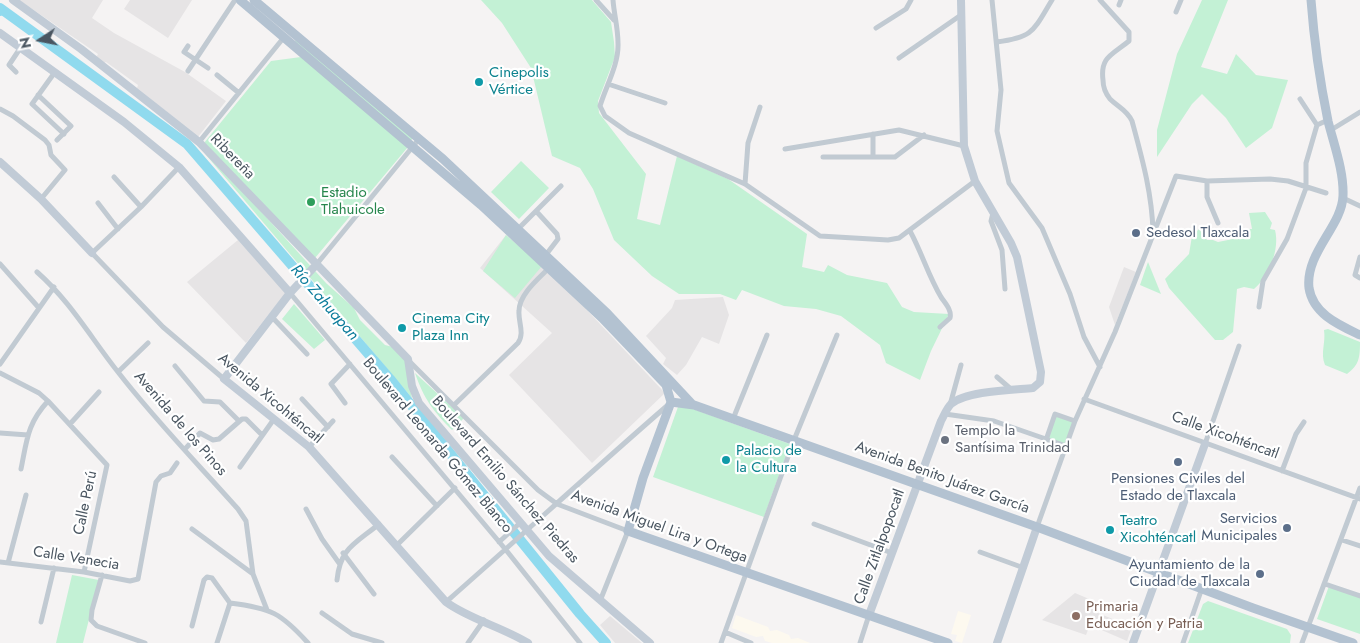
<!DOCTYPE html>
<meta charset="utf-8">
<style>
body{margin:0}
#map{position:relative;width:1360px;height:643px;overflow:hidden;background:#f5f3f3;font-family:Jost,sans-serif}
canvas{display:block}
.north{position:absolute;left:15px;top:15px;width:50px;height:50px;-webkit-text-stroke:4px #fff;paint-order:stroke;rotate:259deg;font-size:14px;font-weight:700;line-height:20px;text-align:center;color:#4a5661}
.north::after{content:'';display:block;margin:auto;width:18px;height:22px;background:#4a5661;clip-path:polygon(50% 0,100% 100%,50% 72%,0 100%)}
</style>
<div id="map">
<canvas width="1360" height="643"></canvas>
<div class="north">N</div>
</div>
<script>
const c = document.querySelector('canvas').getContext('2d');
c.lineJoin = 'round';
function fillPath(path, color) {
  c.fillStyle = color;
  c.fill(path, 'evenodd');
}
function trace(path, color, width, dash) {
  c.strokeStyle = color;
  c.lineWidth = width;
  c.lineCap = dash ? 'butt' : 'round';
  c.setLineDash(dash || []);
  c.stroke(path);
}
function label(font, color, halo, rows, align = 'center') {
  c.font = font + ' Jost,sans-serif';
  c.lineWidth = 4.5;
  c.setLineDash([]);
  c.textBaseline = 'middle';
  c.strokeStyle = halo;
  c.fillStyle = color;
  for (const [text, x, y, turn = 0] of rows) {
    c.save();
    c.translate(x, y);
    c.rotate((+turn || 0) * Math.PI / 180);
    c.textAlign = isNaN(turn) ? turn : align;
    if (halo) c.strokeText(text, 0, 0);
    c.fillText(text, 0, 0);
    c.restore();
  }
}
fillPath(new Path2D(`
 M958,611l13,4 -9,28 -7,-2 2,-6 -6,-1z
 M736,615l32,12 2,4 7,-1 12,5 2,4 7,-1 12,5h-38l-7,-2 -2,-5 -7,1 -24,-9z`), '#fdf9ef');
fillPath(new Path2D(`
 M19,0h84l-11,18 22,15 71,39 41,29 -28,36 -61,-49 1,-3 -32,-23 -2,1 -8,-5 2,-4z
 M130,0h62l-24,38 -44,-29z
 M506,235l46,38 113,120 -73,70 -83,-88 43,-42 -72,-65z
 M238,240l48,53 -40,50 -59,-61z
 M1124,267l12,5 -21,53 -6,-18z
 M723,297l6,18 -10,29 -17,-7 -16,28 -9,10 -14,-11 3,-6 -20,-22 26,-28 3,-8z
 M1075,593l26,11 -3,9 34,14 -5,14 -37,-16 -4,10 -44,-15z
 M610,616l32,27h-27l-15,-18z`), '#e6e4e5');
fillPath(new Path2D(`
 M481,0h111l19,22 3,20 1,15 -17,44 1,12 47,61 -9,45 23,6 17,-69 51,23 79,55 -5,33 22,5 4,-7 19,10 40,8 15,24 12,5 35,2 -18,37 -11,29 -34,-17 -6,-18 -39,-29 -25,-7 -32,-3 -42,-16 -6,10 -16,-6h-41l-27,-18 -38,-36 -21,-51 -13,-21 -28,-12 -21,-88 -29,-45z
 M1202,0h26l-27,67 26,7 9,-20 20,21 32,5 -16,48 -26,20 -20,-30 -24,-24 -10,10 -35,53v-27l20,-76z
 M296,40l117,98 -3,4 -116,-99z
 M301,57l107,90 -93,111 -111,-115 67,-82z
 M201,149l35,35 90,99 28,25 6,12 25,25 8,2 11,9 8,42z
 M521,161l28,27 -30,31 -28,-27z
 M1265,212l7,11 -2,6 5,1c5,19 -6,47 -21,59l-10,-2 -7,2 -4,43 -10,8h-8l-46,-52 -4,-9 24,-25 3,-18 7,-7 8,11h6l5,2 15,-3 3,-10h16l-3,-16z
 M506,235l36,31 -27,32 -32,-27z
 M1148,262l13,32 -21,-9z
 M294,304l31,36 -11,9 -32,-30z
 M1328,329l32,13c0,16 -1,23 -13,32l-22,-9c-5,-12 1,-22 -1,-35z
 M415,373l49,45 -12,12c-19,-19 -28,-31 -37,-57z
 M679,404l111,40 -26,73 -111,-40z
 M1055,414l20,7 -9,25 -10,1v-4l-10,-3z
 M72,575l27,5 -16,63h-27z
 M1329,586l31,11v37l-43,-15z
 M1208,601l79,28 4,6 -1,8h-102l15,-39z`), '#c3f1d5');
trace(new Path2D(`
 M0,15l7,-2`), '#90daee', 2);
trace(new Path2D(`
 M0,8l187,136 203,235 190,235 26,29`), '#90daee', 10);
trace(new Path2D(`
 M596,0l18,20
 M613,0c1,14 5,28 5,43 1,21 -12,43 -18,63l5,10 24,17 116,51 75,52 68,4 11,-2 76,-57
 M992,0l9,90 -4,41 12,52 33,45 28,66 14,43 16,30
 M1100,0l29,32v9c-17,14 -29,16 -26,39 0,6 3,14 7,19 8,8 17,11 22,22 10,37 20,72 21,111
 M1119,5l2,-5
 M1176,12l5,-12
 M876,28l30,-19 5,-9
 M997,42c37,-5 36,-11 55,-42
 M188,46l-4,6 24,16
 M899,58l62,-43
 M188,71l47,-71
 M16,72l-7,-7 12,-18
 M55,72l-23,32 32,30
 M217,75l22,18
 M608,84l57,19
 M38,95l33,31 -14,14
 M1300,99l17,26
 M0,109l13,7 32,24 4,5 2,10 14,15 -24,29
 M1331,130l29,-18
 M199,142l86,-106
 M785,149l114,-19 65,16
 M873,156v-22
 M823,157h72l29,-22
 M179,167l-38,40 -49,46 71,74 61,52
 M114,177l27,30
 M1207,181v16l11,26
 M745,184l3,-41 12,-36
 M1343,198l17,8
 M98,203l20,26
 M536,211l21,23 1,5 -13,17
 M993,213l-2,8 11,29 3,39
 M517,230l44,-44
 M910,231c12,22 18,44 31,66 4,6 11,13 9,21l-10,9
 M1360,257l-5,18 5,3
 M0,264l39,44
 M316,265l103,-126
 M37,272c33,29 54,66 81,100 37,48 80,92 120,137l8,12 7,53 14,36
 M290,293l216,257 74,93
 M1259,307l4,-26 24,-42 19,-51v-25l11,-38 11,-5
 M272,317l35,37
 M409,361l129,129 19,14 71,27 -28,70
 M0,364l54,-77
 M175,366l29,35 16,1 18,18
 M118,372l30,-29
 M0,373l39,20 9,8 59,64 -23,107
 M997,377l15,13
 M302,399l26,28
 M1084,399l276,100
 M345,403l-14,-19 19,-20
 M454,405l64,-62c7,-10 0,-21 1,-32 0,-16 18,-31 29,-42
 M950,405l11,-40
 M945,414l49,7 72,25
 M733,419l34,-84
 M70,424l29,-32
 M0,433l28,2
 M1046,440l9,-26 20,7
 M1205,444l34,-98
 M309,447l24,-26
 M185,449l15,-16 13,7 6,-1 23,-20h4l16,16
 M392,457l45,49
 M240,467l34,-48
 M21,469c6,-29 6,-45 27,-68
 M1282,471l14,-37 8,-12
 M306,509l16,30 17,24
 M814,524l78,29
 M1037,527l38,-106 40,-89 61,-156 31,5 63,-2 18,2 38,12
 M192,529l61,45
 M1342,540l18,6
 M499,542l22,-20
 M397,545l58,-57
 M980,552l44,16
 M343,553l31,41
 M0,562l84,10 46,9 8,-2 18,-97 5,-6 9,-3 7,-10
 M8,563l18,-68
 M102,575l-10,35 -1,10 6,6 48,17
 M337,580c3,-32 18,-36 42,-56
 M1325,584l35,12
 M446,602c74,-65 147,-132 222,-197
 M230,603c41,5 51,10 78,40
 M322,613l30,21 30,9
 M41,622l13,-54
 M192,626l12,-46 3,-3 5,1 18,25
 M725,632l26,11
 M217,643l13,-40
 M468,643l16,-23
 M721,643l73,-203 43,-105
 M860,643l9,-28
 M1183,643l19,-55
 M1302,643l58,-155`), '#c1cad2', 5);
trace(new Path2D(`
 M13,0l68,49 118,93 209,217 4,27 7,17 130,153 101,87
 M0,33l124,89 55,45 111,126
 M0,162l41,37 51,54
 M316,265l-26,28 -66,86 85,68 137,155c23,17 56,25 82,41
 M869,615l72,-194c3,-5 5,-12 10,-17 15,-13 61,-14 82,-16l7,-6 1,-10 -24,-115 -6,-14 -36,-62 -11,-35 -3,-146
 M997,643l40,-116
 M1133,643l72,-199`), '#c1cbd6', 8);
trace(new Path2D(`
 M240,0l241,205 121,113 64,67 5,17
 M254,0l189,159 164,154 86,92
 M1311,0c3,40 9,82 17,121 6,24 16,50 15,75 -1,30 -38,57 -34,92 4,26 30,37 51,47
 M671,402l23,3 343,122 216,81 100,35
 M671,402l-28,76 -15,53 320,112`), '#b3c2d1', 9);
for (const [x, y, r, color] of [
 [479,82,5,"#0f9aa8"],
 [311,202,5,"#2e9e5b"],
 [1136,233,5,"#5c6f8a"],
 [402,328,5,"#0f9aa8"],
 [945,440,5,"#6b7280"],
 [726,460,5,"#0f9aa8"],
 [1178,462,5,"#5c6f8a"],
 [1287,528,5,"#5c6f8a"],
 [1110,530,5,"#0f9aa8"],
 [1260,574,5,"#5c6f8a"],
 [1076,616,5,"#8d6e63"]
]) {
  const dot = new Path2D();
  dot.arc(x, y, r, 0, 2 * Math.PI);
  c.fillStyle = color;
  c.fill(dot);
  trace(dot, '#fff', 2);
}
label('15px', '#0d838f', '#fff', [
 ["Cinepolis",489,73],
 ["Vértice",489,90],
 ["Cinema City",412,319],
 ["Plaza Inn",412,336],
 ["Palacio de",736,451],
 ["la Cultura",736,468],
 ["Teatro",1120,521],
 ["Xicohténcatl",1120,538]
], 'left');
label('15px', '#4a5661', '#fff', [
 ["Ribereña",232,157,46],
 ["Avenida Xicohténcatl",270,399,40],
 ["Avenida de los Pinos",180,424,49],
 ["Calle Xicohténcatl",1225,436,20],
 ["Boulevard Leonarda Gómez Blanco",437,446,50],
 ["Avenida Benito Juárez García",942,478,20],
 ["Boulevard Emilio Sánchez Piedras",505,480,49],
 ["Calle Perú",86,503,-78],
 ["Avenida Miguel Lira y Ortega",659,527,20],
 ["Calle Zitlalpopocatl",880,547,-70],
 ["Calle Venecia",76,559,9]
]);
label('15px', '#27864d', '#fff', [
 ["Estadio",321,193],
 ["Tlahuicole",321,210]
], 'left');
label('15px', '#4e5e75', '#fff', [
 ["Sedesol Tlaxcala",1146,233,"left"],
 ["Pensiones Civiles del",1178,479,"center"],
 ["Estado de Tlaxcala",1178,496,"center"],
 ["Servicios",1277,519],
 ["Municipales",1277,536],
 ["Ayuntamiento de la",1250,565],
 ["Ciudad de Tlaxcala",1250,582]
], 'right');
label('15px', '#5b616d', '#fff', [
 ["Templo la",955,431],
 ["Santísima Trinidad",955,448]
], 'left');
label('15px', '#785e54', '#fff', [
 ["Primaria",1086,607],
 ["Educación y Patria",1086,624]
], 'left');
label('italic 16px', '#0c7c9b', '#fff', [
 ["Río Zahuapan",324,303,49]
]);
</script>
